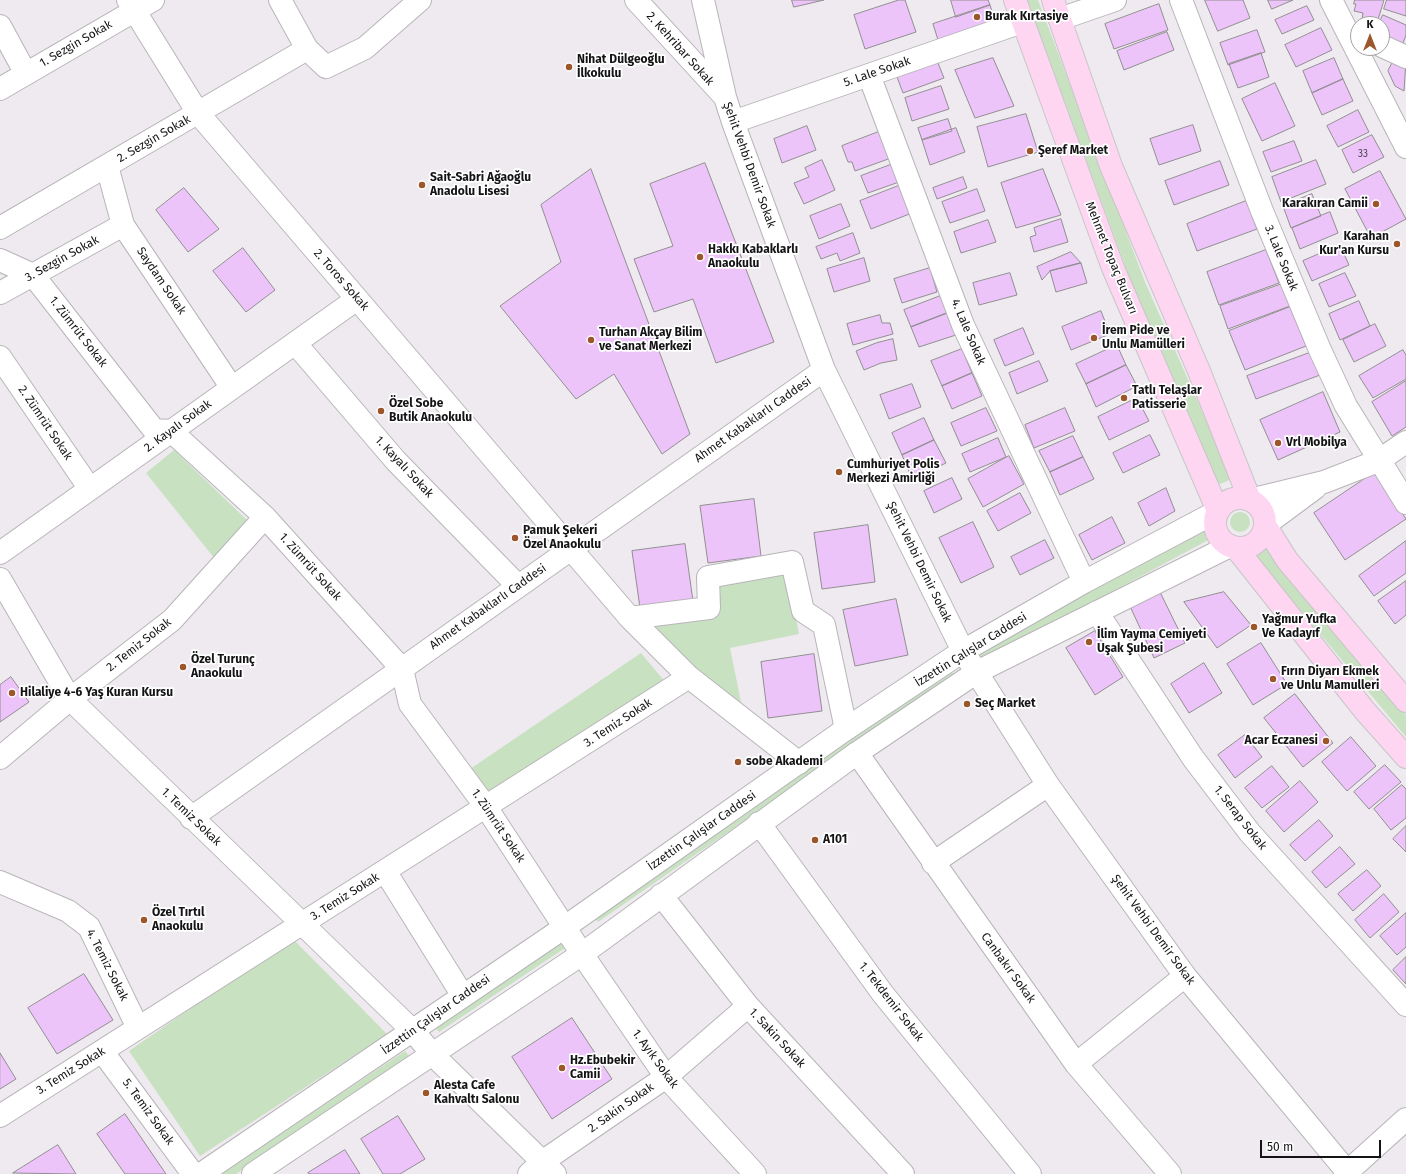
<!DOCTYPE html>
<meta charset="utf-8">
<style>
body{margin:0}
#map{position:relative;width:1406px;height:1174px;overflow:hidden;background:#eeeaef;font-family:"Fira Sans",sans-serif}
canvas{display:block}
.north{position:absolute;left:1350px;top:16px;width:40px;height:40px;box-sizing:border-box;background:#fff;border:1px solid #a1a1a1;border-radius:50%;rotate:0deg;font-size:11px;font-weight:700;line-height:16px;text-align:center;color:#141315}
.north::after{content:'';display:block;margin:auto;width:14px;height:18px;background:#9c562b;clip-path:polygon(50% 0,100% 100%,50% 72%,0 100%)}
.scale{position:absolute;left:1260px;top:1140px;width:121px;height:18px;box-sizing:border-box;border:2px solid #141315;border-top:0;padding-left:5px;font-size:12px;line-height:14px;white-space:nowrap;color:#141315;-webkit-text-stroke:3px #fff;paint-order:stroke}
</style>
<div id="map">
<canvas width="1406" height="1174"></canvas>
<div class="north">K</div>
<div class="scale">50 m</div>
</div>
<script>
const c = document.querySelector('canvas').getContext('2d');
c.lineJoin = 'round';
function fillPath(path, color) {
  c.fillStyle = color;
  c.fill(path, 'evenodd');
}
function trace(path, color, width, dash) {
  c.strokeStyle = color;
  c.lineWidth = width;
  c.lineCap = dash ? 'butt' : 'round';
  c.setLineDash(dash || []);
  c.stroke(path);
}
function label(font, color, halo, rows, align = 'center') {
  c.font = font + ' "Fira Sans",sans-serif';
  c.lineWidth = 3.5;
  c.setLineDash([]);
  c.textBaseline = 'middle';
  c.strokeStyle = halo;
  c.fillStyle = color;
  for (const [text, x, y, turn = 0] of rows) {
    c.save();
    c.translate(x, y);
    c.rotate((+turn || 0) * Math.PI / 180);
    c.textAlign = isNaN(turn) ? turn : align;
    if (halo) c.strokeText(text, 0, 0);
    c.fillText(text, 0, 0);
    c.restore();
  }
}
fillPath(new Path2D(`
 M1027,0h11l107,282 87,197 -17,7 -82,-199z
 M174,450l74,71 -33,38 -69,-86z
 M1230 522a10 10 0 1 1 20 0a10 10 0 1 1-20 0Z
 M1207,526l5,12 -231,124 -5,-9z
 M1264,542l142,173v22l-154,-185z
 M787,573l12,61 -69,14 12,59 -84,-70 -2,-16 62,-7 -3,-28z
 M641,653l25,30 -175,118 -21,-32z
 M948,668l7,7 -357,247 -5,-6z
 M292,938l95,96 -187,122 -71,-105z
 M566,939l5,5 -132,88 -5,-6z
 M405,1051l5,6 -174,117h-16z`), '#c8e1c1');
const building = new Path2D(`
 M792,0h32l-30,7z
 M899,0h6l11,32 -51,17 -11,-34z
 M951,0h37l2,5 -34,12z
 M1205,0h38l7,18 -32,13z
 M1268,0h25l-21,9z
 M1355,0h29l-7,23 -15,-4 1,-6 -9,-2 2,-7h-2z
 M1387,0h19v16l-22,-7z
 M1159,4l9,26 -54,19 -9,-25z
 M990,5l6,19 -57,19 -6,-19z
 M1307,6l7,14 -32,14 -7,-14z
 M1383,15l23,10v10l-4,11 -20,-9v-13h-3z
 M1321,28l11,22 -36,17 -11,-22z
 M1257,30l8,22 -37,13 -8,-22z
 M1167,32l7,18 -50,20 -7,-19z
 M1261,53l8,24 -31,11 -9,-24z
 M1396,56l10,5 -2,30 -9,-5 -7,-15z
 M993,58l21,48 -39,12 -20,-48z
 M1334,58l9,21 -31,14 -9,-22z
 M938,63l6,15 -41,15 -6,-16z
 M1343,79l10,22 -31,14 -10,-22z
 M1275,83l20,43 -33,15 -20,-42z
 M941,86l8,23 -37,12 -7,-23z
 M1358,110l11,22 -31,15 -11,-21z
 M1026,114l12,38 -50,15 -11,-40z
 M948,119l4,12 -30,9 -4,-12z
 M1193,125l8,26 -42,14 -9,-26z
 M807,126l9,24 -34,13 -8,-24z
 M956,128l9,24 -35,13 -8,-25z
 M881,131l10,27 -36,13 -3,-9h-4l-6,-16z
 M1372,135l12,22 -31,16 -11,-23z
 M1294,141l8,20 -31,11 -8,-20z
 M822,160l13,30 -31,14 -10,-21 15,-6 -4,-9z
 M1316,160l10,24 -45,18 -9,-25z
 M1220,161l9,24 -55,20 -9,-24z
 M705,163l69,179 -58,21 -23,-64 -39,13 -20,-53 39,-13 -23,-62z
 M893,164l6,18 -31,11 -7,-17z
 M591,169l99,265 -28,20 -48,-80 -38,25 -76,-93 61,-44 -20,-57z
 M1043,169l18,46 -45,13 -15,-45z
 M1380,171l26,48 -35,19 -26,-49z
 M963,177l4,11 -30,11 -4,-11z
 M906,183l11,28 -46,18 -11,-28z
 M184,188l35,41 -31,23 -32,-42z
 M977,189l8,22 -35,12 -8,-21z
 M1312,194l9,22 -30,12 -8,-22z
 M1246,201l11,28 -60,22 -10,-27z
 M841,204l9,22 -31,13 -9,-23z
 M1330,212l8,21 -38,16 -8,-21z
 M1061,219l7,23 -34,10 -4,-15 6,-2 -2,-7z
 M988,220l8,22 -35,11 -7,-21z
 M853,233l7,20 -20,8 -3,-8 -16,6 -5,-12z
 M1340,245l9,20 -37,16 -9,-20z
 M243,248l32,42 -29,22 -33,-41z
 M1266,250l13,33 -60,22 -12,-33z
 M1071,252l10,11 -31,8 -8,9 -5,-13z
 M864,258l6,23 -36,11 -7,-23z
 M1081,263l6,20 -31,9 -6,-21z
 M930,268l7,24 -35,11 -8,-24z
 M1010,273l7,22 -38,10 -6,-22z
 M1345,273l11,23 -27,11 -10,-23z
 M1282,284l8,22 -62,23 -8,-23z
 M943,295l7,17 -39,15 -7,-17z
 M1359,301l11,25 -30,14 -11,-26z
 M1290,307l16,39 -61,24 -16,-39z
 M1101,311l9,23 -39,16 -9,-23z
 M950,312l9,22 -40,13 -8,-20z
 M880,315l2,8h8l3,11 -40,11 -6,-21z
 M1375,324l11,22 -32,16 -11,-22z
 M1023,328l11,26 -29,12 -11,-26z
 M893,339l4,21 -16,3 -17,7 -8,-19 20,-8z
 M1117,345l9,20 -40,19 -10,-20z
 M962,349l10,24 -30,13 -11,-25z
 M1403,350l3,5v24l-33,19 -14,-22z
 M1312,352l8,23 -64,24 -9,-23z
 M1039,361l9,20 -31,13 -8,-21z
 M1126,365l11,21 -41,21 -10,-23z
 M972,373l10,23 -30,13 -10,-23z
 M1406,381v46l-14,9 -20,-34z
 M912,384l9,23 -32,12 -9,-24z
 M1323,392l17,40 -62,28 -18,-40z
 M1137,398l12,23 -40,19 -11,-23z
 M986,408l11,23 -36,15 -10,-23z
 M1065,408l10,23 -41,17 -9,-23z
 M924,418l10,22 -32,15 -10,-22z
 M1150,435l10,20 -37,18 -10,-20z
 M1073,436l10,21 -33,15 -11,-21z
 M998,438l8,19 -36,15 -8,-18z
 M934,440l12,23 -34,16 -10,-24z
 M1009,456l15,28 -41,23 -15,-28z
 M1083,457l11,22 -34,16 -10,-23z
 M1375,472l31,47 -61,41 -31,-47z
 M952,478l10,21 -28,14 -10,-22z
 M1166,488l9,23 -26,15 -11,-23z
 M1020,493l11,20 -33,18 -11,-20z
 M754,499l7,57 -53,7 -8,-57z
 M1112,517l13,26 -33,17 -13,-25z
 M973,522l21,45 -33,16 -22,-45z
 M868,525l7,57 -53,7 -8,-56z
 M1045,540l9,18 -34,17 -9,-18z
 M1406,541v32l-32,23 -15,-20z
 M685,544l8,57 -53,7 -8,-57z
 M1406,581v34l-11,9 -17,-23z
 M1158,588l27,55 -31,15 -26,-56z
 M1224,592l27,33 -34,23 -33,-46z
 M896,599l12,56 -53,11 -12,-56z
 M1095,631l28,46 -28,18 -29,-47z
 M1261,643l26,41 -34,21 -26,-41z
 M814,654l8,57 -54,7 -7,-56z
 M1204,663l18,30 -33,20 -18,-29z
 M11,677l18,25 -29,20v-37z
 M1295,694l38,49 -30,24 -39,-49z
 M1245,735l17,22 -27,21 -17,-23z
 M1351,737l25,29 -29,25 -25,-29z
 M1385,765l16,17 -32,27 -15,-17z
 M1272,766l17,21 -27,21 -17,-20z
 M1300,781l18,21 -34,30 -18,-21z
 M1402,785l4,4v29l-15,12 -17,-21z
 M1319,820l14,16 -28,25 -15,-16z
 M1406,826v26l-13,-13z
 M1340,847l15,17 -29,24 -14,-16z
 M1367,870l14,16 -28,25 -15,-17z
 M1384,894l15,18 -29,26 -15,-18z
 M1406,913v34l-9,8 -17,-19z
 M1406,957v27l-13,-14z
 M84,974l29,46 -56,34 -29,-46z
 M572,1018l40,61 -60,40 -40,-62z
 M0,1053l16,26 -16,10z
 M125,1114l41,60h-41l-28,-40z
 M398,1116l27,43 -25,15h-17l-22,-35z
 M58,1145l18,29 -63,-1z
 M345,1150l15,24h-51l-1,-1z`);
fillPath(building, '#edc4f9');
trace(building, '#918e92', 1);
const minor = new Path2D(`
 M128,0l70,113 432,505 59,59 110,86
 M280,0l27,49 19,18 39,-19 55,-48
 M636,0l88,96
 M703,0l22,97 8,25 91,248 139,281 85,134 137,191 164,198
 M1181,0l81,211 58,139 26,56 60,97
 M1331,0l75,147
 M1060,19l55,-19
 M0,26l26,48
 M1382,46l24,11
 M869,75l94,250 121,257
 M0,89l153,-89
 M733,122l289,-100
 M107,166l16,59 109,163
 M0,228l307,-179
 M0,260l33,15 121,155 17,1 94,86 137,152 8,35 76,103 96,147 84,123 89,97
 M0,293l123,-68
 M295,343l101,118 122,125
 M0,357l90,132
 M1250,500l74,-18 54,-21 28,-19
 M1265,525l50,-37
 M0,553l357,-254
 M0,579l70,120 343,332 20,24 122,119
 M1097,612l96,146 57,75 156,172
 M630,618l79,-10 -1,-31 84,-15 11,49 21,14 22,104
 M857,753l219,311 94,110
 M0,758l70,-59 102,-79 93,-103
 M191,818l633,-448
 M759,823l124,171 147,180
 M933,863l115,-78
 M385,871l78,125
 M0,882l68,29 21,16 49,101
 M661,895l87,111 155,168
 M102,1051l91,123
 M1076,1064l109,-88
 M0,1116l689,-439
 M201,1174l364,-247 281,-198 117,-78 121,-69 134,-71
 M253,1174l329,-220 275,-201 120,-81 253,-126
 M529,1174l13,-12 124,-85 82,-71
 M1345,1174l61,-55`);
const major = new Path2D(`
 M1015,0l98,268 105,243
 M1053,0l58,166 88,205 51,129
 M1215 523a25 25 0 1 1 50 0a25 25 0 1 1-50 0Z
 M1265,525l22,35 119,141
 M1236,548l129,163 41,46`);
trace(minor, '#b8b5b9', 24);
trace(major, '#c7c6c7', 24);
trace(minor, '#fff', 22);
trace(major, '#fed6f1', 22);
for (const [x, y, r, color] of [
 [977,17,4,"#9c562b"],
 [569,67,4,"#9c562b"],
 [1030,151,4,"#9c562b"],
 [422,185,4,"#9c562b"],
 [1376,204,4,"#9c562b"],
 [1397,244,4,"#9c562b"],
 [700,257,4,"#9c562b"],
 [1094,338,4,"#9c562b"],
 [591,340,4,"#9c562b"],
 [1124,398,4,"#9c562b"],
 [381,411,4,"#9c562b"],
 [1278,443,4,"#9c562b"],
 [839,472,4,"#9c562b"],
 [515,538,4,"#9c562b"],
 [1254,627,4,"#9c562b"],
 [1089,642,4,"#9c562b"],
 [183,667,4,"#9c562b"],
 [1273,679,4,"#9c562b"],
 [12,693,4,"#9c562b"],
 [967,704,4,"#9c562b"],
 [1326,741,4,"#9c562b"],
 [738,762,4,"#9c562b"],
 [815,840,4,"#9c562b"],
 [144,920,4,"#9c562b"],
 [562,1068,4,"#9c562b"],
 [426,1093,4,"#9c562b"]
]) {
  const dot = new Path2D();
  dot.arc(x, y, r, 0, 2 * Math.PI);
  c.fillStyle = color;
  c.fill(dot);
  trace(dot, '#fff', 1.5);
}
label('10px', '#4a3f4e', null, [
 ["33",1363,154]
]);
label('bold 12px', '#141315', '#fff', [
 ["Burak Kırtasiye",985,17],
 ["Nihat Dülgeoğlu",577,60],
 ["İlkokulu",577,74],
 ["Şeref Market",1038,151],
 ["Sait-Sabri Ağaoğlu",430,178],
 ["Anadolu Lisesi",430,192],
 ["Karakıran Camii",1368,204,"right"],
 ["Karahan",1389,237,"right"],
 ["Kur'an Kursu",1389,251,"right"],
 ["Hakkı Kabaklarlı",708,250],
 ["Anaokulu",708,264],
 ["İrem Pide ve",1102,331],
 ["Unlu Mamülleri",1102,345],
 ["Turhan Akçay Bilim",599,333],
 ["ve Sanat Merkezi",599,347],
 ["Tatlı Telaşlar",1132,391],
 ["Patisserie",1132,405],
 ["Özel Sobe",389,404],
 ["Butik Anaokulu",389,418],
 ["Vrl Mobilya",1286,443],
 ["Cumhuriyet Polis",847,465],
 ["Merkezi Amirliği",847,479],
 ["Pamuk Şekeri",523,531],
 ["Özel Anaokulu",523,545],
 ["Yağmur Yufka",1262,620],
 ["Ve Kadayıf",1262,634],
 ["İlim Yayma Cemiyeti",1097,635],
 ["Uşak Şubesi",1097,649],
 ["Özel Turunç",191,660],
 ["Anaokulu",191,674],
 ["Fırın Diyarı Ekmek",1281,672],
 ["ve Unlu Mamulleri",1281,686],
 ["Hilaliye 4-6 Yaş Kuran Kursu",20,693],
 ["Seç Market",975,704],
 ["Acar Eczanesi",1318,741,"right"],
 ["sobe Akademi",746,762],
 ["A101",823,840],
 ["Özel Tırtıl",152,913],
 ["Anaokulu",152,927],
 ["Hz.Ebubekir",570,1061],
 ["Camii",570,1075],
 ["Alesta Cafe",434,1086],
 ["Kahvaltı Salonu",434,1100]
], 'left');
label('12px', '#141315', '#fff', [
 ["1. Sezgin Sokak",76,44,-30],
 ["2. Kehribar Sokak",680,49,48],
 ["5. Lale Sokak",877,72,-19],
 ["2. Sezgin Sokak",154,139,-30],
 ["Şehit Vehbi Demir Sokak",749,165,70],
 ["Mehmet Topaç Bulvarı",1111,258,68],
 ["3. Lale Sokak",1281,258,68],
 ["3. Sezgin Sokak",62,259,-29],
 ["2. Toros Sokak",341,280,49],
 ["Saydam Sokak",161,281,56],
 ["1. Zümrüt Sokak",78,332,52],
 ["4. Lale Sokak",968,332,67],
 ["Ahmet Kabaklarlı Caddesi",753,420,-35],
 ["2. Zümrüt Sokak",45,423,56],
 ["2. Kayalı Sokak",178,426,-36],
 ["1. Kayalı Sokak",404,467,47],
 ["Şehit Vehbi Demir Sokak",919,562,64],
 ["1. Zümrüt Sokak",310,567,48],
 ["Ahmet Kabaklarlı Caddesi",488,607,-35],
 ["2. Temiz Sokak",139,645,-38],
 ["İzzettin Çalışlar Caddesi",971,650,-32],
 ["3. Temiz Sokak",618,723,-33],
 ["1. Temiz Sokak",191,817,44],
 ["1. Serap Sokak",1240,818,52],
 ["1. Zümrüt Sokak",498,826,56],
 ["İzzettin Çalışlar Caddesi",702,831,-35],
 ["3. Temiz Sokak",345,897,-32],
 ["Şehit Vehbi Demir Sokak",1153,930,54],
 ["4. Temiz Sokak",107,965,63],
 ["Canbakır Sokak",1008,968,54],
 ["1. Tekdemir Sokak",891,1002,52],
 ["İzzettin Çalışlar Caddesi",436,1015,-35],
 ["1. Sakin Sokak",777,1038,47],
 ["1. Ayık Sokak",655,1059,54],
 ["3. Temiz Sokak",71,1071,-32],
 ["2. Sakin Sokak",621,1108,-35],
 ["5. Temiz Sokak",148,1112,54]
]);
</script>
